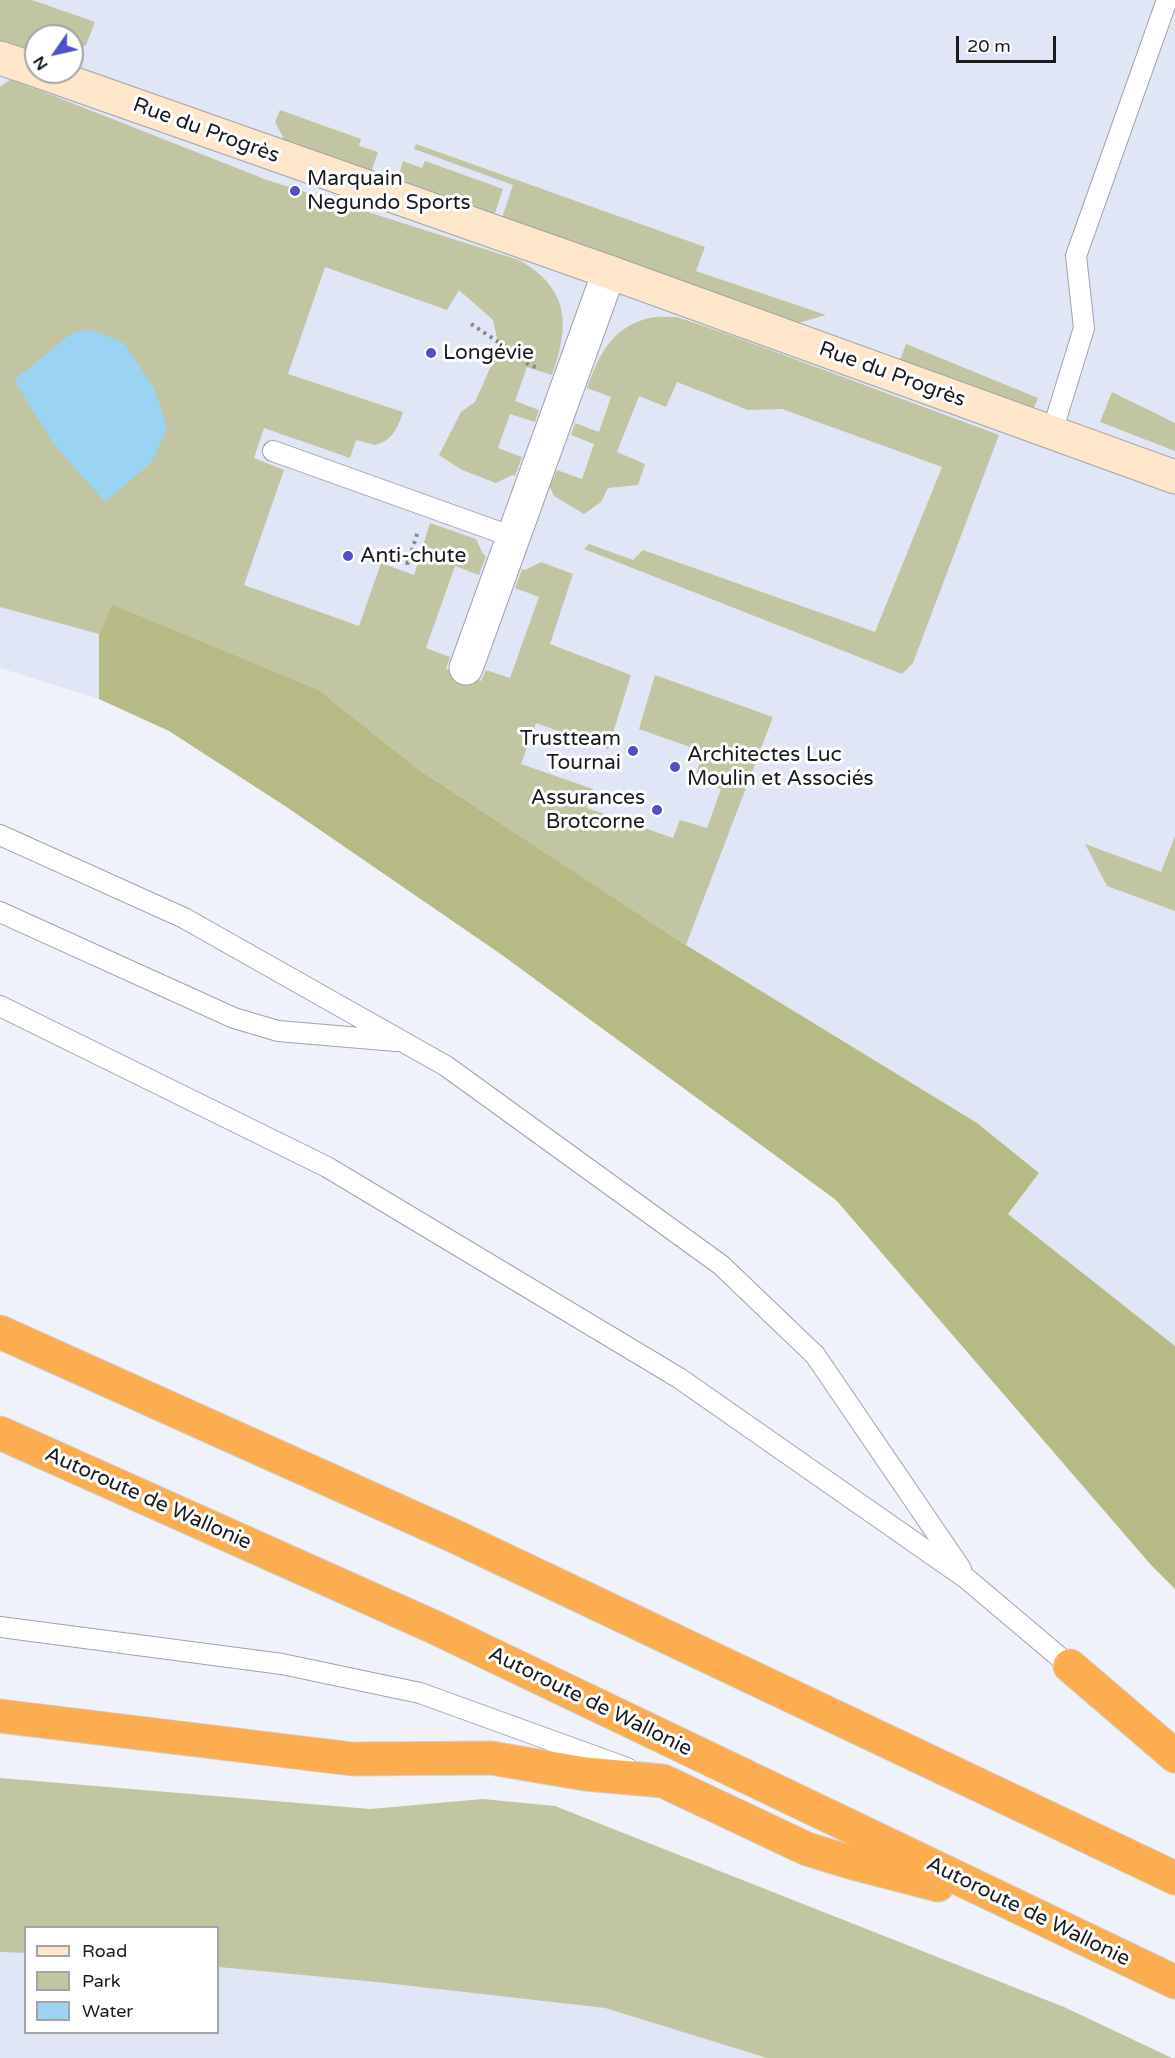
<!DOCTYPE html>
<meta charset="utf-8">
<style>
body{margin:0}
#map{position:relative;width:1175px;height:2058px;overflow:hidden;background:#f0f2fb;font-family:"Varela Round",sans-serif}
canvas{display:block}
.legend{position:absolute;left:24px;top:1926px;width:195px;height:108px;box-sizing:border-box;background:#fff;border:2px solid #a3a4a5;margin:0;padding:8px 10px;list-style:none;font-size:18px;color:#1a1b1f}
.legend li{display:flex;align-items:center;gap:12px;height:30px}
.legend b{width:30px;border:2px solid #a3a4a5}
.north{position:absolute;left:24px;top:24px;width:60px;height:60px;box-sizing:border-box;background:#fff;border:2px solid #a3a4a5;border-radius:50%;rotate:236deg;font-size:16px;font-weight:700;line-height:24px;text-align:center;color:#1a1b1f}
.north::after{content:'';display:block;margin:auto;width:21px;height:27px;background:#4f50c7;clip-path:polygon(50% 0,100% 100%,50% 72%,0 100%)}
.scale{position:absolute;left:956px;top:36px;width:100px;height:27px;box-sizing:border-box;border:3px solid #1a1b1f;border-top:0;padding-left:8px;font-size:18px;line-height:21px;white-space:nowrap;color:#1a1b1f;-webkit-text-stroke:4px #fff;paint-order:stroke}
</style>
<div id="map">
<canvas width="1175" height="2058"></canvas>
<ul class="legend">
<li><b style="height:8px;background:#fee6ca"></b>Road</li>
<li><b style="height:16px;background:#c2c5a1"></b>Park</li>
<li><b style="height:16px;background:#9bd4f3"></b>Water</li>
</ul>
<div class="north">N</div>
<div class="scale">20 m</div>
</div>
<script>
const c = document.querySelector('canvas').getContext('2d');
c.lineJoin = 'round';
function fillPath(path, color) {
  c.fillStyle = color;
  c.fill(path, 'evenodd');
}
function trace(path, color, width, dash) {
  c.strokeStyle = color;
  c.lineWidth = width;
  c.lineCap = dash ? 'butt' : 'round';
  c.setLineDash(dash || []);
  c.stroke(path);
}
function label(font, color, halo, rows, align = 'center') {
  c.font = font + ' "Varela Round",sans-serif';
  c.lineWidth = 6;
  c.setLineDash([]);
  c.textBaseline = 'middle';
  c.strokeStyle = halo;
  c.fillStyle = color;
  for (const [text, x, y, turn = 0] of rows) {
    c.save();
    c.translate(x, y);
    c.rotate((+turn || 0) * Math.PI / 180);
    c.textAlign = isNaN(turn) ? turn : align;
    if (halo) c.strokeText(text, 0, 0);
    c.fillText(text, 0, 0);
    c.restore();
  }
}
fillPath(new Path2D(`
 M0,0h1175v1346l-167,-132 31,-41 -62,-50 -291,-178 -268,-176 -99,-79 -220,-56v65l-99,-31zM36,36h36v36h-36z
 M0,1952l25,1 1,79h192v-65l158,15 229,26 162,50h-767z`), '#e1e6f6');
fillPath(new Path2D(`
 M0,0h32l63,22 -9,23 -14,9v-18h-36v23l-36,-13z
 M11,79l256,101 252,80c51,29 51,65 33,115l-25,-8 -12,34 24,9 -4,12 -25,-8 -12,34 24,9 -7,19 -3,-1 -16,8 -34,-13 -23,-15 22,-43 14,-10 24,-54 -6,-28 -34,-30 -12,20 -122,-43 -37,107 115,38c-6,17 -10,28 -28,33l-19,-5 -6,18 -86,-30 -10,30 30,12 -40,115 115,41 22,-63 33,12 16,-52 46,16 7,15 3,2 -7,19 -24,-9 -29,82 24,9 -4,12 35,12 5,-11 24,8 29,-81 -24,-9 7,-19 3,1 16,-8 32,12 -23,70 81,31 -23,74 -72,-26 -15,41 72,25 -6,19 86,30 7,-18 27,8 14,-39 -27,-10 10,-27 -65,-23 16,-54 118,42 -87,228 -268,-176 -99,-79 -207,-86 -13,30 -99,-27v-520z
 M280,110l81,29 -2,7 19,6 -7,20 -89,-32 1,-3 -8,-15z
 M416,144l289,103 -9,24 130,44 -28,8 -296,-105 11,-33 -99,-36z
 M403,161l19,7 3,-7 78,28 -9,27 -97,-35z
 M677,317l53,18 269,100 -86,228 -11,11 -318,-125 5,-5 44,16 10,-10 232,82 67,-165 -160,-58 -34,1 -71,-28 -11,25 -27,-11 -22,56 28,12 -7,21 -30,3 -7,14 -17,12 -30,-18 -4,-9 7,-17 25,9 12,-35 -23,-9 4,-12 24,9 12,-35 -24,-9c12,-33 24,-60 62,-70 8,-2 19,-1 28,-1z
 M906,344l132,54 -4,10 -134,-48z
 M1112,392l63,31v28l-75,-29z
 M1175,836v75l-68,-25 -22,-42 76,28z
 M0,1778l370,31 113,-10 72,7 509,201 108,51h-405l-162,-50 -229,-26 -158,-15v-39h-192l-1,25 -25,-1z`), '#c2c5a1');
fillPath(new Path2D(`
 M112,604l207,86 99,79 268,176 291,178 62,50 -31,41 167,132v243l-24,-24 -315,-365 -334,-245 -214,-147 -119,-77 -70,-32v-65z`), '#b6bb85');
fillPath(new Path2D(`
 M91,330l33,13 30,45 13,39 -16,36 -46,39 -52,-59 -39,-63 58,-47z`), '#9bd4f3');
const lane = new Path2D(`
 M1052,432l32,-104 -8,-72 91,-256
 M273,451l240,86
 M0,835l184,83 262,148 275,199 94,90 146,214
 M0,912l234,106 44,13 118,10
 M0,1006l327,161 352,211 288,201 103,87
 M0,1627l282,37 138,29 207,75`);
const street = new Path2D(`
 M466,668l143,-396`);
const secondary = new Path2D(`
 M0,58l36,12
 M41,72l568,200 566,205`);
const highway = new Path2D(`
 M0,1332l454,204 721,342
 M0,1433l436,195 739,354
 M1070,1666l105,90
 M0,1716l352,43 139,-1 94,16 78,7 144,68 46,14 85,22`);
trace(lane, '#a0a3ab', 22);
trace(street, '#a0a3ab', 35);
trace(secondary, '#a0a3ab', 35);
trace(highway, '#d1d1d2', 35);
trace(new Path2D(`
 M471,324l38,25 19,15 12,5
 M384,556l24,7 10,-32`), '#87888f', 4, [3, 4.5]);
trace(lane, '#fff', 20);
trace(street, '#fff', 33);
trace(secondary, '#fee6ca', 33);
trace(highway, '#fbad4f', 33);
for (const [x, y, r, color] of [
 [295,191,6,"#4f50c7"],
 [431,353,6,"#4f50c7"],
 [348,556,6,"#4f50c7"],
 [633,751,6,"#4f50c7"],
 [675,767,6,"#4f50c7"],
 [657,810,6,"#4f50c7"]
]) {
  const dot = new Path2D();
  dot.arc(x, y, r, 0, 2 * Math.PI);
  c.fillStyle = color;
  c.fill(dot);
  trace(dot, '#fff', 2);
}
label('21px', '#1a1b1f', '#fff', [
 ["Rue du Progrès",206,131,20],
 ["Rue du Progrès",892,375,20],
 ["Autoroute de Wallonie",148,1499,24],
 ["Autoroute de Wallonie",590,1702,26],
 ["Autoroute de Wallonie",1028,1912,26]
]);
label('21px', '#1a1b1f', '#fff', [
 ["Marquain",307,179],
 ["Negundo Sports",307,203],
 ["Longévie",443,353],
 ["Anti-chute",360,556],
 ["Trustteam",621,739,"right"],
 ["Tournai",621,763,"right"],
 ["Architectes Luc",687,755],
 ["Moulin et Associés",687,779],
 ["Assurances",645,798,"right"],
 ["Brotcorne",645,822,"right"]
], 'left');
</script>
